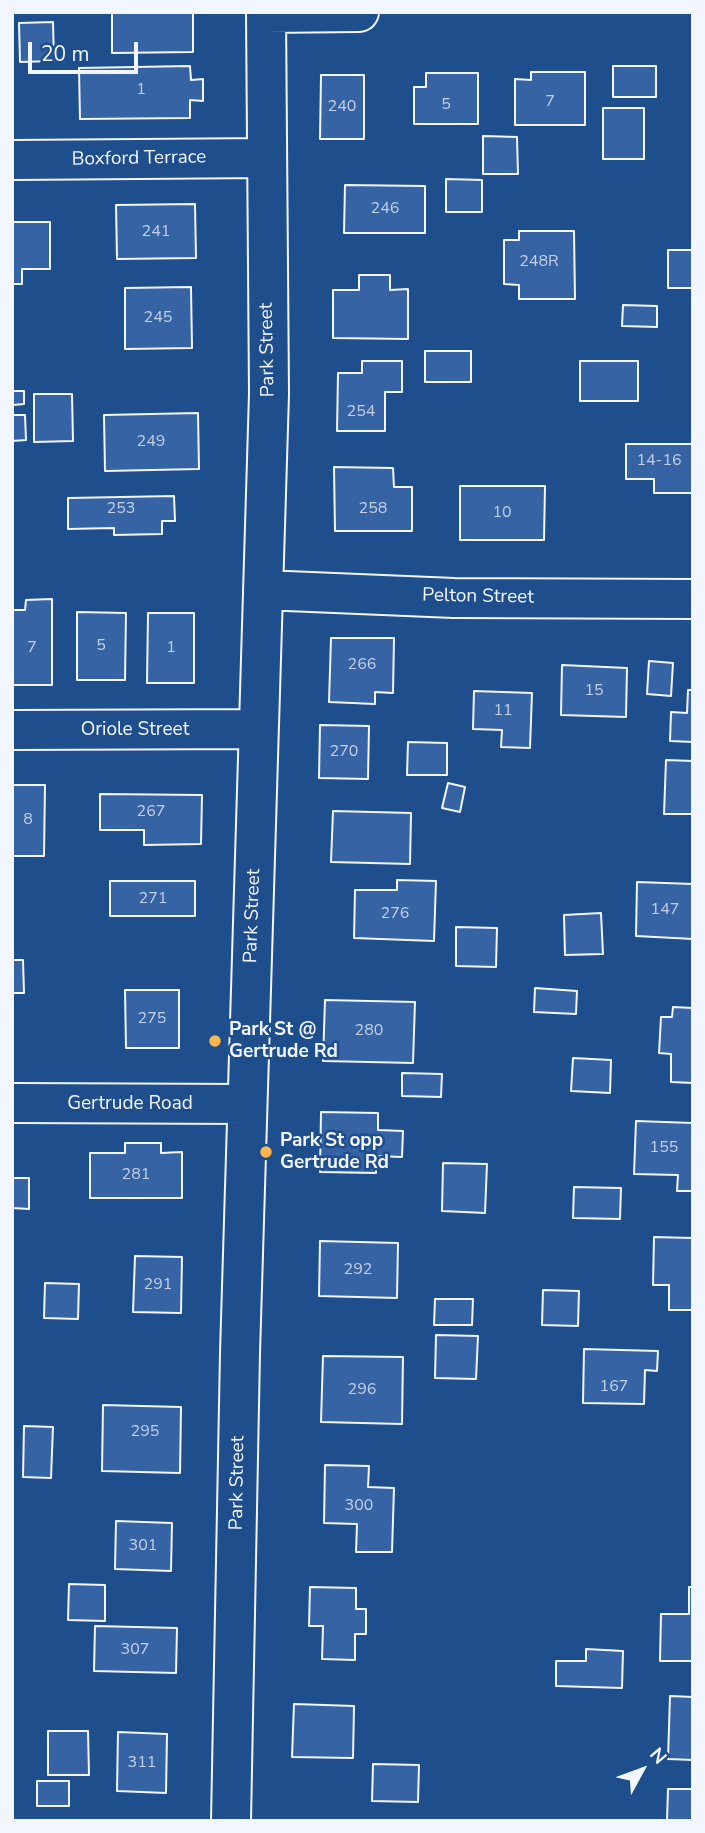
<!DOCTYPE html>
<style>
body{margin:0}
#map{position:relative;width:705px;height:1833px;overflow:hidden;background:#1f4e8c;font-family:"Nunito Sans",sans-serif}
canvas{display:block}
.frame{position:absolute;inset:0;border:14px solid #f2f6ff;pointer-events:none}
.north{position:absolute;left:607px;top:1735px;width:70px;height:70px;-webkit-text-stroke:5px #1f4e8c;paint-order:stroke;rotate:49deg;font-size:19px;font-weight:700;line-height:28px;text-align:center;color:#f2f6ff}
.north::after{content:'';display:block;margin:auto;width:24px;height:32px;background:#f2f6ff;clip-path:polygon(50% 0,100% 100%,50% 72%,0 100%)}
.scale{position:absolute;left:28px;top:42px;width:110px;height:32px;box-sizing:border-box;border:4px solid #f2f6ff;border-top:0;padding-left:9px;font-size:21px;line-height:24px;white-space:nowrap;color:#f2f6ff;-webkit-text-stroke:5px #1f4e8c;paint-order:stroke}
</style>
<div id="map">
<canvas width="705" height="1833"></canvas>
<div class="frame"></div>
<div class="north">N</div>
<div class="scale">20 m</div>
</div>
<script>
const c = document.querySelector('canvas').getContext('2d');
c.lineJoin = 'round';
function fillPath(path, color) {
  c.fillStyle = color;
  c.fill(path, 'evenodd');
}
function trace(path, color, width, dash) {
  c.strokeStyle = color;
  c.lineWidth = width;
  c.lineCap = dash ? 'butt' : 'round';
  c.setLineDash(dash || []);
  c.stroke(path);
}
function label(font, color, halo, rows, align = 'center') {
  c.font = font + ' "Nunito Sans",sans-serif';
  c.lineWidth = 5;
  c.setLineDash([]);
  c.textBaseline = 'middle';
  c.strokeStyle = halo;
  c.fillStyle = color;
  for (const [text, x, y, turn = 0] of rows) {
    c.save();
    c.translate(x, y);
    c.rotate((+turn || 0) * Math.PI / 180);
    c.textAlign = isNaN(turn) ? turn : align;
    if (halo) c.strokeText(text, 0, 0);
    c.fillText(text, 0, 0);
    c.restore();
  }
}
const building = new Path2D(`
 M112,12h81v40l-81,1z
 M53,22l1,39 -34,1 -1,-39z
 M190,66l1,14 12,-1v22l-13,-1v18l-110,1 -1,-51z
 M613,66h43v31h-43z
 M531,72h54v53h-70v-46l16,1z
 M426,73h52v51h-64v-37h12z
 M321,75h43v64h-44z
 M603,108h41v51h-41z
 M483,136l34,1 1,37h-35z
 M446,179l36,1v32h-36z
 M345,185l80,1v47h-81z
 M195,204l1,54 -79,1 -1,-54z
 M12,222h38v47h-28v15h-10z
 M519,231h55l1,68h-56v-14l-15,-1v-44h15z
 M668,250h25v67l-1,-29h-24z
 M359,275h31v15l18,-1v50l-75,-1v-48h26z
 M191,287l1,61 -67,1v-61z
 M623,305l34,1v21l-35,-1z
 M425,351h46v31h-46z
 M362,361h40v31h-17v39h-48l1,-58h24z
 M580,361h58v40h-58z
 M12,391h12v13l-11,1v10h12l1,25 -14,1z
 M34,394h38l1,47 -39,1z
 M198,413l1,56 -94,2 -1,-56z
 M626,444h67v49h-39v-14h-28z
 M334,467l59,1 1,19h18v44h-77z
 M460,486h85l-1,54h-84z
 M174,496l1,25h-13v13l-48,1v-7l-46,1v-31z
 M52,599v86h-40v-75h13l1,-10z
 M77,612l49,1 -1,67h-48z
 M148,613h46v70h-47z
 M331,638h63l-1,55 -18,-1v12l-46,-2z
 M649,661l24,2 -2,33 -24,-2z
 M562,665l65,3 -1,49 -65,-2z
 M688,690h5v52l-23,-1 1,-29 16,1z
 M474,691l58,2 -2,55 -29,-1 1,-17 -29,-1z
 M320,725l49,1 -1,53 -49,-1z
 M408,742l39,1v32h-40z
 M666,760l27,1v53h-29z
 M448,783l17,4 -5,25 -18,-4z
 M12,785h33l-1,71h-32z
 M100,794l102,1 -1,49 -57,1v-15h-44z
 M333,811l78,2 -1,51 -79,-2z
 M397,880l39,1 -2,60 -80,-3 1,-48h42z
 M110,881h85v35h-85z
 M637,882l56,2v55l-57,-3z
 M601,913l2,41 -38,1 -1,-40z
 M456,927l41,1 -1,39 -40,-1z
 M12,960h11l1,33h-12z
 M535,988l42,3 -1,23 -42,-2z
 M125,990h54v58h-53z
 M325,1000l90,2 -2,61 -90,-2z
 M673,1007l20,1v75l-22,-1v-28l-12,-1 2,-36h11z
 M573,1058l38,2 -1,33 -39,-2z
 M402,1073l40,1 -1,23 -39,-1z
 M321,1112l57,1v17l25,1 -1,26 -26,-1v17l-56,-1z
 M636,1121l57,2v68h-16l1,-16 -44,-1z
 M125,1143h36v10l21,-1v46h-92v-45h35z
 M443,1163l44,1 -2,49 -43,-2z
 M12,1178h17v31l-17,-1z
 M574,1187l47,1 -1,31 -47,-1z
 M654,1237l39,1v72h-24v-25h-16z
 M320,1241l78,2 -1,55 -78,-2z
 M135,1256l47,1 -1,56 -48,-1z
 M45,1283l34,1 -1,35 -34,-1z
 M543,1290l36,1 -1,35 -36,-1z
 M435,1299h38l-1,26h-38z
 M436,1335l42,1 -2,43 -41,-1z
 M584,1349l74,2 -1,20 -12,-1 -1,34 -61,-1z
 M323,1356l80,1 -1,67 -81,-2z
 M103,1405l78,2 -1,66 -78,-2z
 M24,1426l29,1 -2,51 -28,-1z
 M325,1465l44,1 -1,21 26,1 -2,64h-36l1,-28 -33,-1z
 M116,1521l56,2 -1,48 -56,-2z
 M69,1584l36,1v36l-37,-1z
 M310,1587l46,1v21h10v25h-11v26l-33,-1 1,-33h-14z
 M689,1587h4v74h-33l1,-47h28z
 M95,1626l82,2 -1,45 -82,-2z
 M586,1649l37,2 -1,37 -66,-2v-25h30z
 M670,1696l23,1v63l-25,-1z
 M294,1704l60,2 -1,52 -61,-1z
 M48,1731h40l1,44h-41z
 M118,1732l49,2 -1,59 -49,-2z
 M373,1764l46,1 -1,37 -46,-1z
 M37,1781h32v25h-32z
 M668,1789h25v32h-26z`);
fillPath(building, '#3563a3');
trace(building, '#f2f6ff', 2);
const minor = new Path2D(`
 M266,13l93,-1
 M12,160l254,-2
 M263,590l191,8 239,1
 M12,730l246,-1
 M12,1103l235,1
 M231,1821l9,-468 29,-959 -3,-382`);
trace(minor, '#f2f6ff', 42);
trace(minor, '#1f4e8c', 38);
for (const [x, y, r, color] of [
 [215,1041,7,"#ffb74d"],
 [266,1152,7,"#ffb74d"]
]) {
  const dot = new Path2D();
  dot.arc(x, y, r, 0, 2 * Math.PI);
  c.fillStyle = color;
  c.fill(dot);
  trace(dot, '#1f4e8c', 2.5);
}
label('16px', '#c3d1e8', null, [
 ["1",141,90],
 ["7",550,102],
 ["5",446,105],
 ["240",342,107],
 ["246",385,209],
 ["241",156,232],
 ["248R",539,262],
 ["245",158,318],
 ["254",361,412],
 ["249",151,442],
 ["14-16",659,461],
 ["253",121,509],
 ["258",373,509],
 ["10",502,513],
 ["5",101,646],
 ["7",32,648],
 ["1",171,648],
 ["266",362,665],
 ["15",594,691],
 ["11",503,711],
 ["270",344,752],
 ["267",151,812],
 ["8",28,820],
 ["271",153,899],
 ["147",665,910],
 ["276",395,914],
 ["275",152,1019],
 ["280",369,1031],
 ["155",664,1148],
 ["281",136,1175],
 ["292",358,1270],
 ["291",158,1285],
 ["167",614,1387],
 ["296",362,1390],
 ["295",145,1432],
 ["300",359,1506],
 ["301",143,1546],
 ["307",135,1650],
 ["311",142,1763]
]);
label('19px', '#f2f6ff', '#1f4e8c', [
 ["Boxford Terrace",139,159,-1],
 ["Park Street",268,350,-91],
 ["Pelton Street",478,597,1],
 ["Oriole Street",135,730],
 ["Park Street",253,916,-88],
 ["Gertrude Road",130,1104],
 ["Park Street",238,1483,-89]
]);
label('bold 19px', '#f2f6ff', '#1f4e8c', [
 ["Park St @",229,1030],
 ["Gertrude Rd",229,1052],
 ["Park St opp",280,1141],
 ["Gertrude Rd",280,1163]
], 'left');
</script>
